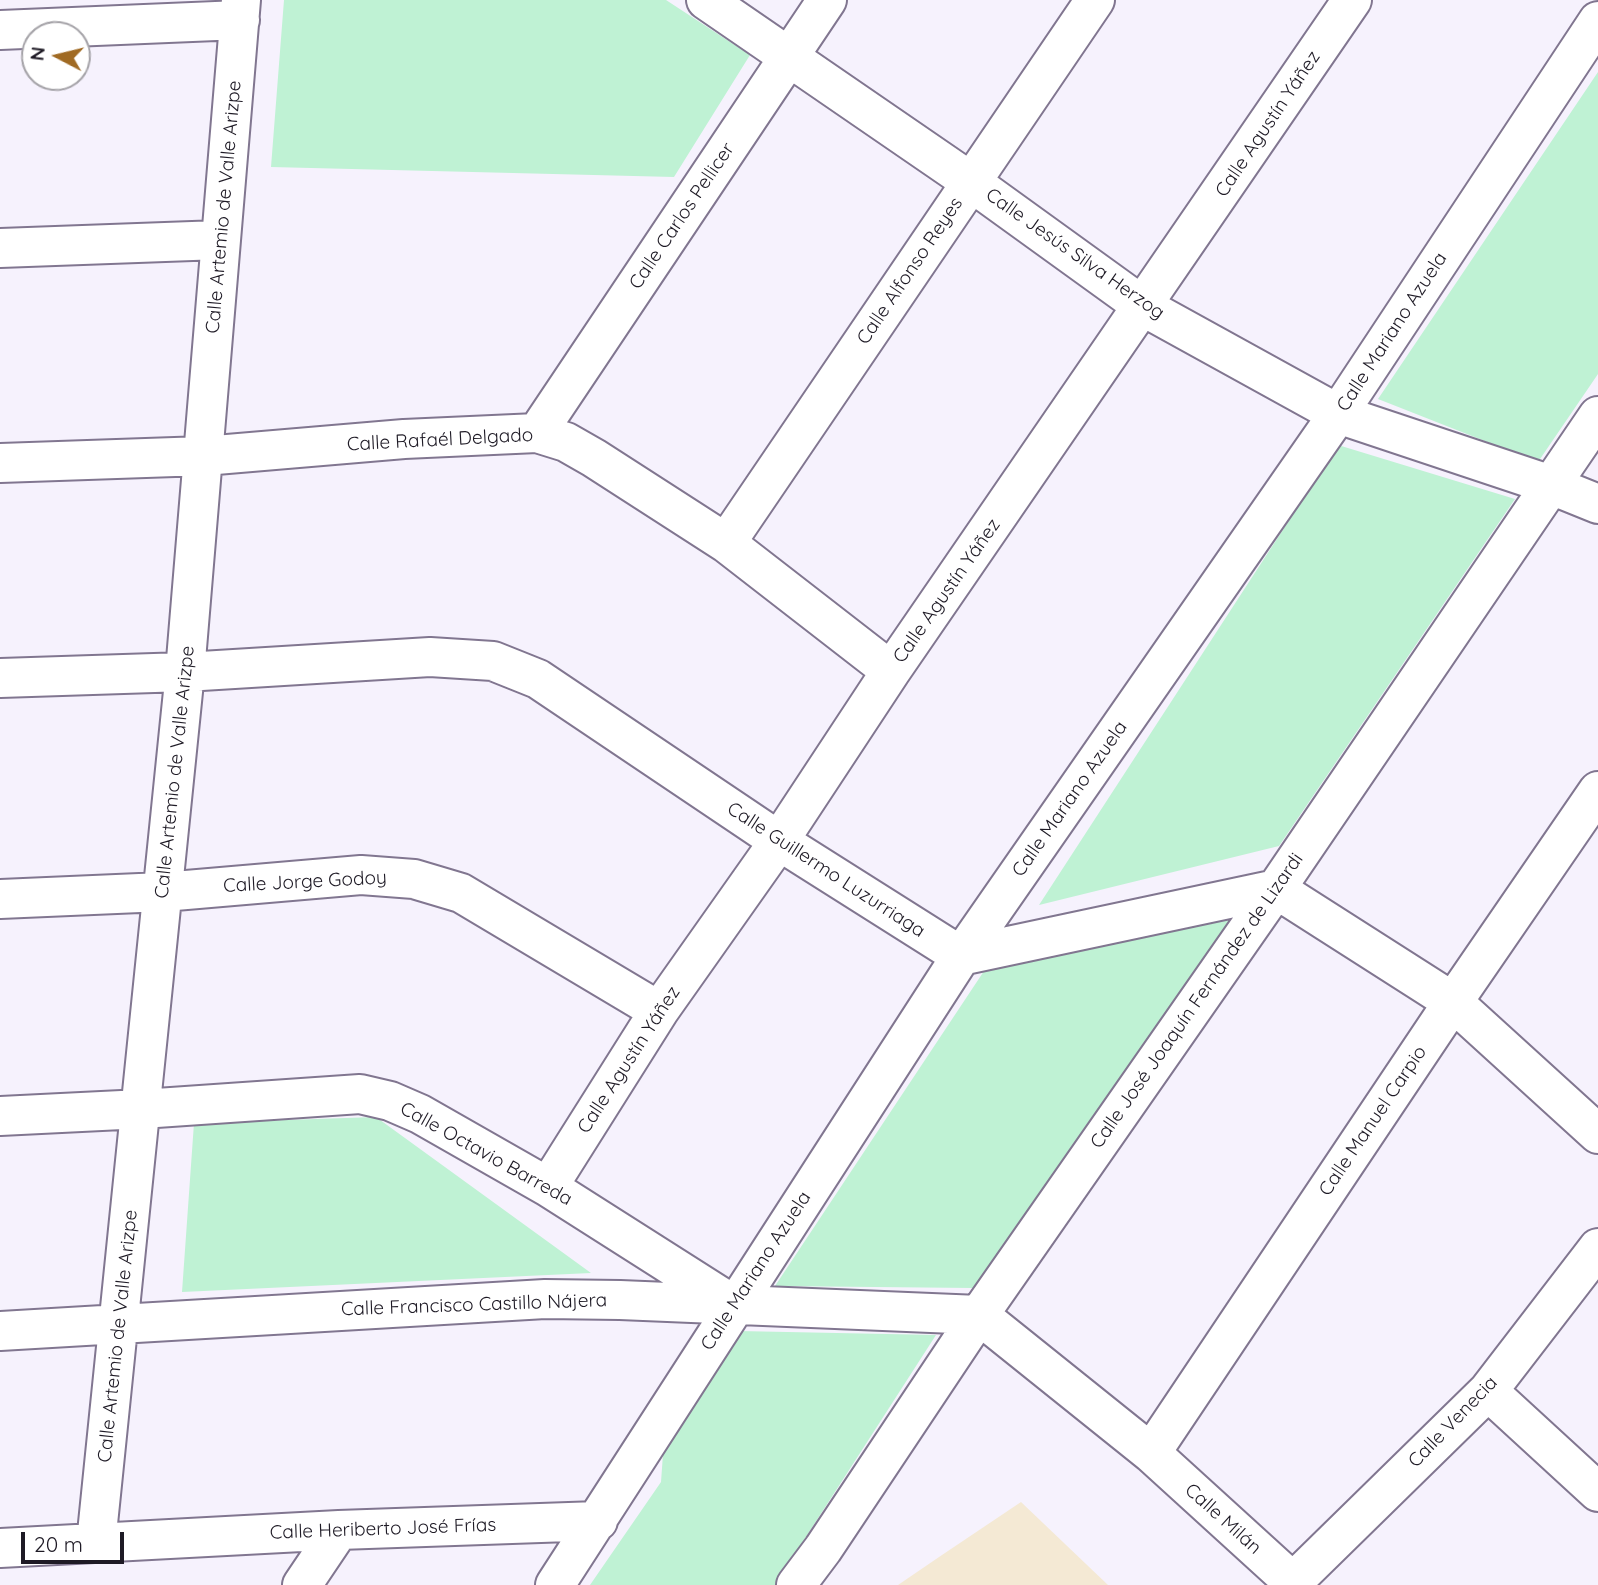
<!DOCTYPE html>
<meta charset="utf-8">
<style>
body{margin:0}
#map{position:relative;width:1598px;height:1585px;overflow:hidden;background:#f6f2fd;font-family:Quicksand,sans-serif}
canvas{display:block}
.north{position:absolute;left:21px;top:21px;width:70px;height:70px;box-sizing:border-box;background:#fff;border:2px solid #a5a3a8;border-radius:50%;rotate:277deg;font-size:19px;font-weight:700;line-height:28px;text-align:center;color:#1e1a25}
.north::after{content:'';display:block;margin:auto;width:24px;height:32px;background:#a06a23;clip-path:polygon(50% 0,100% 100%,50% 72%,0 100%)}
.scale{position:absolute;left:21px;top:1532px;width:103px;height:32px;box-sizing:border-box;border:4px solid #1e1a25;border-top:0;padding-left:9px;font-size:21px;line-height:24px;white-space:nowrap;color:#1e1a25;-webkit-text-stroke:5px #fff;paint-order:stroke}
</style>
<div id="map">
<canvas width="1598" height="1585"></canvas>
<div class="north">N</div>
<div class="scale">20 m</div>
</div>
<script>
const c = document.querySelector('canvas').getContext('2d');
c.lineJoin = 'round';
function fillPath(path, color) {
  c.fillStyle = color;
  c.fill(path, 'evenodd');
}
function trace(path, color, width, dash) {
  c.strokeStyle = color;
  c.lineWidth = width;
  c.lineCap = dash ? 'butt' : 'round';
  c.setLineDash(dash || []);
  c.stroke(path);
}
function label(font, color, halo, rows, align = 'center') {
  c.font = font + ' Quicksand,sans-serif';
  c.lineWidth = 7;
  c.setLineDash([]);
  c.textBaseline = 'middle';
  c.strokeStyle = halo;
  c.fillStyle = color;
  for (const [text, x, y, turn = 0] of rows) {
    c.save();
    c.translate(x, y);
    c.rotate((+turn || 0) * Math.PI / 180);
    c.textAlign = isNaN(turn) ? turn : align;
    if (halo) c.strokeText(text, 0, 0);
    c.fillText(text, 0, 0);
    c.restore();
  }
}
fillPath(new Path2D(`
 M1021,1502l87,83h-210l44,-30z`), '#f4e9d4');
fillPath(new Path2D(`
 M284,0h382l84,55 -76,122 -403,-10z
 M1598,72v302l-60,88 -160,-63z
 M1338,445l177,54 -236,347 -240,59z
 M1240,907l-267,381 -198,-2 213,-321z
 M376,1117l215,156 -409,19 12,-169z
 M738,1331l198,4 -161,250h-185l71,-103 3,-42z`), '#bff2d4');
const minor = new Path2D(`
 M706,0l265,182 173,125 194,107 213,71 47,19
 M0,30l240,-10
 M0,248l220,-8
 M537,433l290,-433
 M0,463l204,-7 200,-17 133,-6 29,9 28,16 132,85 165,128
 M726,543l369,-543
 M0,678l185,-6 245,-15 63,4 45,18 241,162 182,115 315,-67 177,113 145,132
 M0,899l163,-7 198,-17 53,4 47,14 198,118
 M0,1116l142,-7 218,-15 30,7 30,13 128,73 184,117
 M548,1187l111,-176 120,-170 112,-170 461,-671
 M0,1331l545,-32 75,1 359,15 172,138 145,132
 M1488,1391l110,101
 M1151,1453l302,-451 145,-211
 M96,1543l89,-871 56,-672
 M0,1548l339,-18 259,-9
 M1293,1582l195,-191 110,-143
 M302,1585l37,-55
 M555,1585l406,-629 377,-542 260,-393
 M796,1585l27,-36 156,-234 297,-426 322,-473`);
trace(minor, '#817690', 42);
trace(minor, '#fff', 38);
label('19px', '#1e1a25', '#fff', [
 ["Calle Agustín Yáñez",1268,124,-56],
 ["Calle Artemio de Valle Arizpe",224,207,-85],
 ["Calle Carlos Pellicer",682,216,-56],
 ["Calle Jesús Silva Herzog",1075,254,35],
 ["Calle Alfonso Reyes",910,271,-56],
 ["Calle Mariano Azuela",1392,332,-57],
 ["Calle Rafaél Delgado",440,440,-3],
 ["Calle Agustín Yáñez",947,591,-55],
 ["Calle Artemio de Valle Arizpe",175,772,-84],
 ["Calle Mariano Azuela",1070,799,-55],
 ["Calle Guillermo Luzurriaga",826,870,33],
 ["Calle Jorge Godoy",305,882,-3],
 ["Calle José Joaquín Fernández de Lizardi",1197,1001,-55],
 ["Calle Agustín Yáñez",629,1060,-57],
 ["Calle Manuel Carpio",1373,1121,-56],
 ["Calle Octavio Barreda",486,1154,29],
 ["Calle Mariano Azuela",756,1271,-57],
 ["Calle Francisco Castillo Nájera",474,1305,-2],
 ["Calle Artemio de Valle Arizpe",118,1336,-84],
 ["Calle Venecia",1453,1422,-46],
 ["Calle Milán",1223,1519,42],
 ["Calle Heriberto José Frías",383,1529,-2]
]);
</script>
